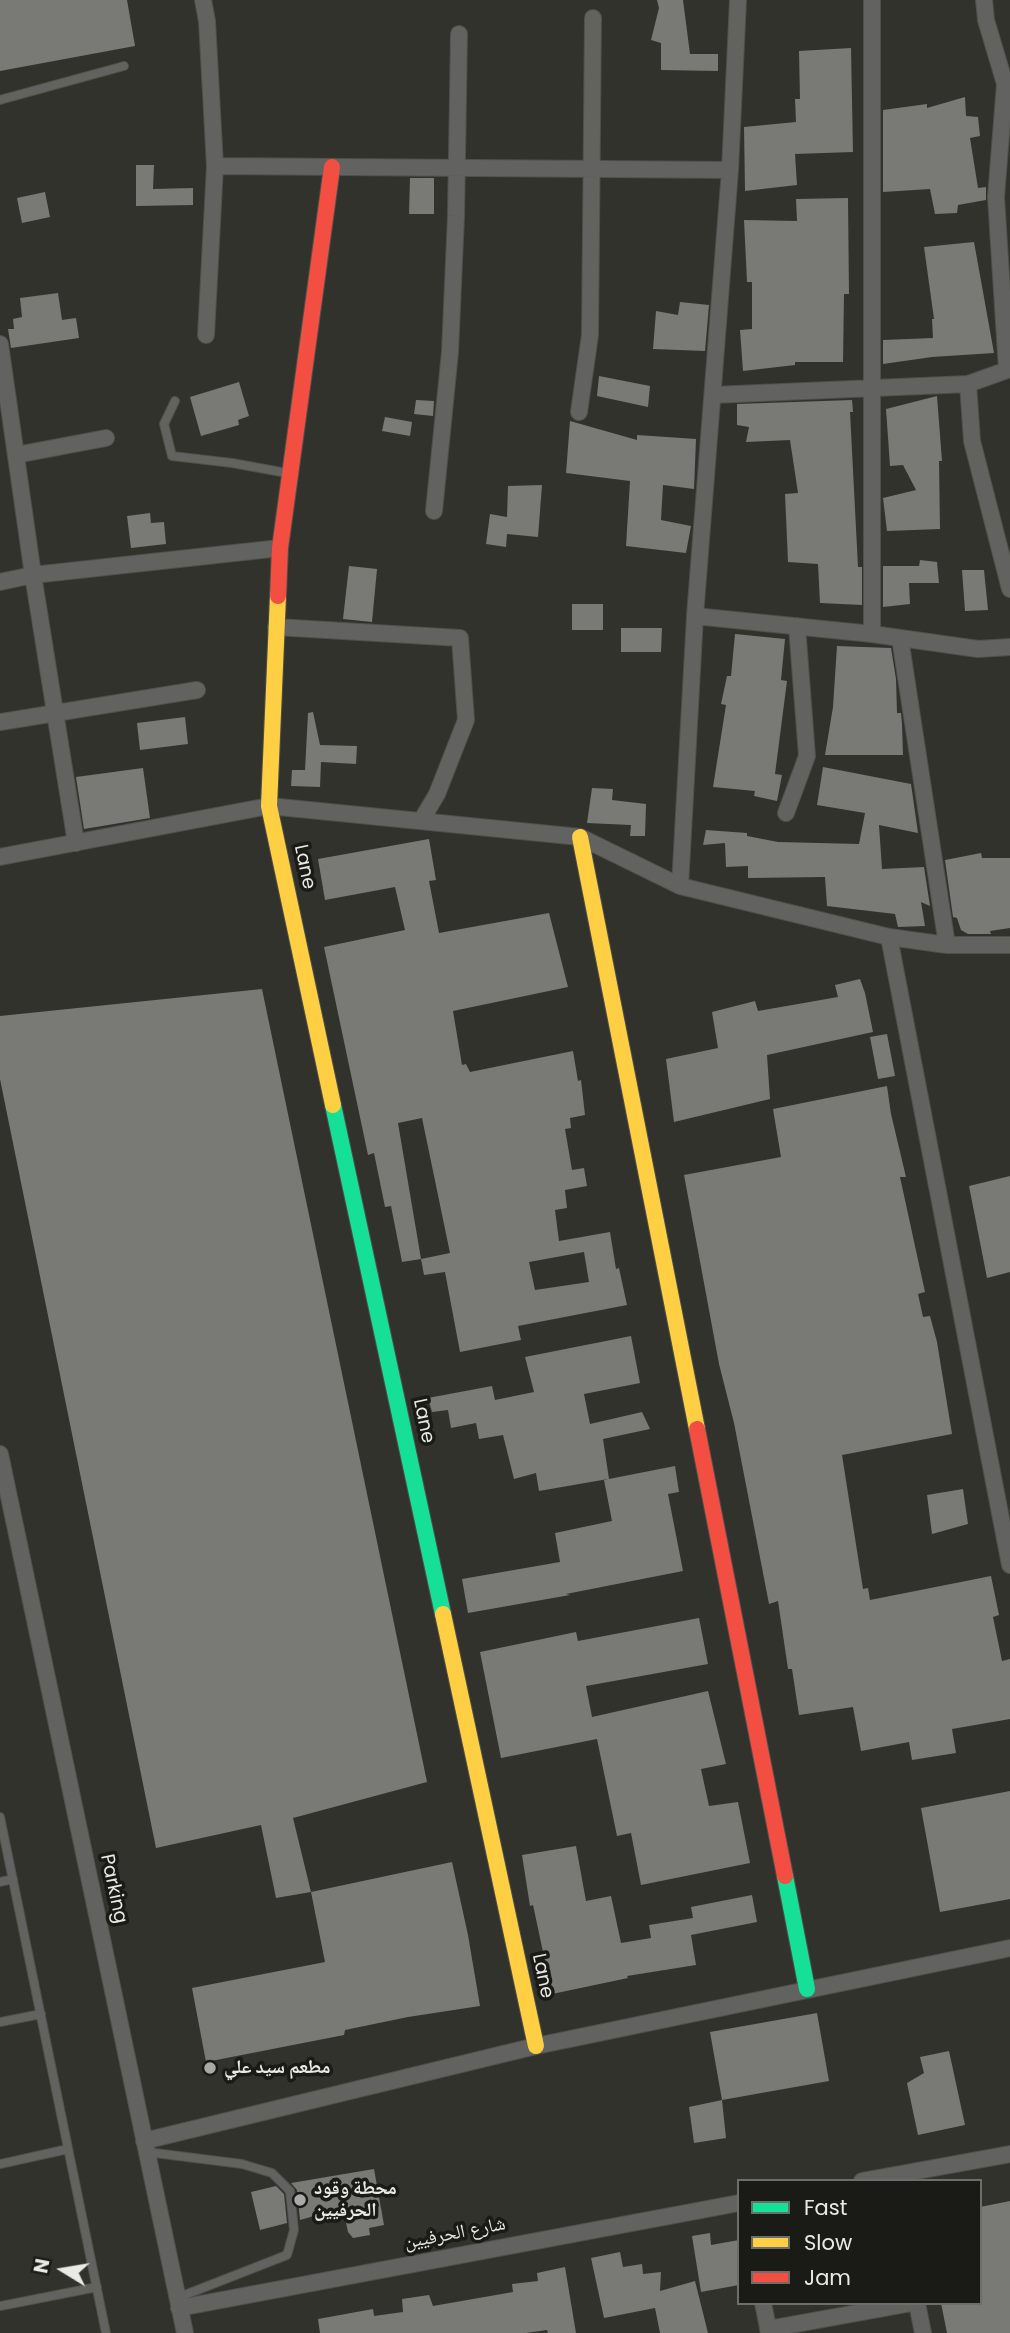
<!DOCTYPE html>
<meta charset="utf-8">
<style>
body{margin:0}
#map{position:relative;width:1010px;height:2333px;overflow:hidden;background:#32322d;font-family:Poppins,sans-serif}
canvas{display:block}
.legend{position:absolute;left:737px;top:2179px;width:245px;height:126px;box-sizing:border-box;background:#1a1a17;border:2px solid #6d6d69;margin:0;padding:9px 12px;list-style:none;font-size:21px;color:#e9e9e5}
.legend li{display:flex;align-items:center;gap:14px;height:35px}
.legend b{width:35px;border:2px solid #6d6d69}
.north{position:absolute;left:28px;top:2235px;width:70px;height:70px;-webkit-text-stroke:5px #1a1a17;paint-order:stroke;rotate:281deg;font-size:19px;font-weight:700;line-height:28px;text-align:center;color:#e9e9e5}
.north::after{content:'';display:block;margin:auto;width:24px;height:32px;background:#e9e9e5;clip-path:polygon(50% 0,100% 100%,50% 72%,0 100%)}
</style>
<div id="map">
<canvas width="1010" height="2333"></canvas>
<ul class="legend">
<li><b style="height:9px;background:#16e098"></b>Fast</li>
<li><b style="height:9px;background:#ffcf43"></b>Slow</li>
<li><b style="height:9px;background:#f24e42"></b>Jam</li>
</ul>
<div class="north">N</div>
</div>
<script>
const c = document.querySelector('canvas').getContext('2d');
c.lineJoin = 'round';
function fillPath(path, color) {
  c.fillStyle = color;
  c.fill(path, 'evenodd');
}
function trace(path, color, width, dash) {
  c.strokeStyle = color;
  c.lineWidth = width;
  c.lineCap = dash ? 'butt' : 'round';
  c.setLineDash(dash || []);
  c.stroke(path);
}
function label(font, color, halo, rows, align = 'center') {
  c.font = font + ' Poppins,"Noto Naskh Arabic",sans-serif';
  c.lineWidth = 7;
  c.setLineDash([]);
  c.textBaseline = 'middle';
  c.strokeStyle = halo;
  c.fillStyle = color;
  for (const [text, x, y, turn = 0] of rows) {
    c.save();
    c.translate(x, y);
    c.rotate((+turn || 0) * Math.PI / 180);
    c.textAlign = isNaN(turn) ? turn : align;
    if (halo) c.strokeText(text, 0, 0);
    c.fillText(text, 0, 0);
    c.restore();
  }
}
fillPath(new Path2D(`
 M0,0h127l8,46 -135,25z
 M657,0h26l7,54h28v17l-57,-1v-27l-10,-3 8,-32z
 M851,48l2,104 -58,2 2,31 -52,6 -1,-64 52,-5 -1,-23h5l-1,-48z
 M965,97l1,19 12,1 2,19 -10,2 8,50 8,-1v13l-28,5 -1,8 -22,1 -5,-25 -47,3v-82l44,-6v4z
 M136,165h18l-1,24 40,-1v17l-57,1z
 M410,178h24v36h-25z
 M45,192l5,25 -28,6 -5,-25z
 M848,198l1,96h-5l-1,68h-48v3l-52,6 -3,-41 12,-1v-47h-5l-3,-62 53,1 -1,-22z
 M974,242l20,111 -62,4 -49,7v-24l50,-2 -1,-19h2l-10,-72z
 M58,293l4,27 14,-2 3,20 -68,10 -3,-19h6l-1,-10 9,-2 -2,-19z
 M680,302l29,3 -4,46 -52,-2 3,-38 22,4z
 M599,376l51,10 -2,21 -51,-11z
 M239,382l10,34 -11,4 1,5 -38,11 -11,-39z
 M937,396l5,65h-3l1,68 -53,2 -4,-33 33,-8 -13,-25 -13,1 -4,-57z
 M416,400l18,1 -1,15 -19,-2z
 M852,400l1,12h-3l8,155h4v38l-42,-2 -2,-39 -30,-2 -3,-68 13,-1 -8,-53 -44,2 3,-15 -12,-2v-21z
 M385,417l27,5 -2,14 -28,-5z
 M570,421l67,19v-5l59,4 -2,50 -31,-4 -2,35 30,6 -5,27 -60,-7 4,-65 -64,-8z
 M542,485l-4,52 -31,-3 -1,13 -20,-3 4,-30 17,3 1,-31z
 M150,513l1,10 13,-1 2,22 -35,4 -4,-32z
 M920,560l17,2 2,21h-30l1,21 -27,3v-41h36z
 M349,566l28,3 -5,53 -29,-3z
 M962,570h22l4,40 -23,1z
 M572,604h31v26h-31z
 M621,628h41l-1,24h-40z
 M735,634l50,5 -4,41 6,1 -12,93 7,1 -5,26 -23,-5 1,-5 -42,-4 13,-82 -5,-1 6,-28h4z
 M837,646l54,2 5,31 1,34h4l1,11 1,31h-78l8,-48z
 M313,712l7,33 37,1 -1,18 -35,-2 -1,25 -29,-1 1,-16h13l3,-57z
 M185,717l3,27 -48,6 -3,-27z
 M823,767l88,17 7,49 -39,-8 3,44 42,-2 6,39 -9,-4 4,24 -27,1 -3,-13 -68,-8 -2,-29 -77,1v-12l-22,1 -1,-24 -22,2 3,-15 41,3v3l31,6 81,2 6,-31 -48,-8z
 M143,768l7,50 -66,11 -8,-52z
 M592,788l21,1 -1,11 34,4 -1,32h-15l1,-11 -44,-2z
 M429,839l7,41 -7,1 10,52 110,-20 19,74 -115,24 9,54 4,-1 4,8 103,-21 5,30 3,-1 4,35 -15,3 1,10 -6,1 7,41 12,-2 3,18 -22,4 2,18 -12,2 4,31 51,-9 6,37 3,-1 8,37 -109,21 3,14 -61,12 -15,-80 -21,3 -3,-16 -19,3 -11,-56 -6,1 -11,-54 -6,2 -44,-208 81,-17 -10,-43 -70,13 -7,-41zM422,1118l28,135 -29,6 -23,-136zM584,1252l5,30 -54,8 -6,-28z
 M981,853l1,5h28v70l-20,3 1,3h-23l-7,-4 -4,-12 -4,-1 -8,-57z
 M860,979l5,14 8,39 -106,23 3,44 -96,23 -8,-63 52,-11 -6,-36 43,-11 3,10 80,-14 -3,-12z
 M262,989l165,793 -134,36 18,74 -35,6 -15,-73 -105,23 -156,-769v-63z
 M887,1034l8,42 -17,3 -8,-42z
 M887,1086l4,28 15,63h-6l25,115 -7,2 5,23 7,-1 7,26 15,92 -110,21 21,134 5,-1 2,12 121,-24 8,39 -6,2 9,44 8,-2v60l-58,10 4,24 -44,7 -3,-18 -48,9 -8,-44 -54,8 -7,-46h-4l-10,-68 -9,3 -35,-181 -15,-59 -35,-189 97,-18 -8,-48z
 M1010,1176v96l-23,6 -18,-92z
 M631,1336l9,47 -56,11 6,30 52,-12 8,17 -47,10 6,40 66,-13 4,26 -11,2 15,77 -117,23 4,1 -102,18 -6,-34 98,-17 -5,-29 57,-12 -8,-41 4,-1 -69,12 -3,-18 -22,6 -11,-44 -24,4 -3,-16 -25,5 -3,-18 -16,2 -4,-14 64,-12 3,14 39,-8 -9,-35z
 M963,1489l5,35 -36,10 -5,-39z
 M699,1618l9,46 -122,22 6,31 116,-26 18,73 -25,5 8,37 29,-4 12,61 -109,22 -10,-52 -14,3 -20,-97 -96,19 -21,-106 96,-20 2,9z
 M1010,1791v108l-70,13 -19,-104z
 M576,1846l10,55 25,-5 10,47 30,-5 -2,-13 44,-7 -2,-11 61,-12 5,27 -66,13 5,30 -69,11 1,2 -76,16 -19,-89 -3,1 -8,-51z
 M452,1862l16,73 12,71 -72,11 -63,13 -1,5 -138,27 -14,-74 133,-26 -14,-70z
 M817,2013l12,68 -107,19 -12,-68z
 M949,2051l16,74 -47,10 -11,-52 17,-10 -4,-16z
 M722,2100l4,38 -32,5 -5,-36z
 M374,2169l10,56 -15,3 1,7 -17,3 -5,-6 -5,-24 -43,12 -3,-30 -6,-7z
 M276,2186l8,8 3,29 -27,7 -9,-38z
 M1010,2201v132h-63l-6,-30h39v-96z
 M710,2233l1,12 28,-5v45l-38,7 -9,-56z
 M620,2252l3,15 19,-3 1,10 18,-2 -1,19 35,-10 13,52h-48l-5,-25 -51,10 -13,-60z
 M565,2267l11,66h-28l-1,-3 -21,3h-206l-2,-14 55,-10 1,7 29,-4 -1,-13 27,-4 4,11 80,-14 -1,-8 26,-3 -1,-8z`), '#797975');
const lane = new Path2D(`
 M0,100l124,-34
 M175,401l-11,23 8,32 60,7 55,10
 M0,1817l106,516
 M0,1882l13,-3
 M0,2022l41,-8
 M147,2152l95,12 30,9 18,18 4,39 -7,25 -110,43
 M0,2164l68,-15
 M0,2306l97,-19`);
const street = new Path2D(`
 M203,0l4,21 8,145 -9,169
 M872,0v634
 M984,0l2,20 19,64 -9,113 11,173
 M215,166l515,4
 M0,344l33,231 43,268
 M968,384l4,57 38,148
 M713,395l255,-11 42,-15
 M579,412l11,-77 3,-317
 M16,455l90,-17
 M434,511l16,-159 6,-136 3,-182
 M0,582l33,-7 247,-27
 M695,616l177,18 106,15 32,-2
 M276,627l184,11 6,82 -29,74 -16,27
 M900,638l47,307
 M0,722l197,-32
 M786,813l21,-57 -10,-130
 M0,857l269,-51 311,31 100,49 209,51 58,8h63
 M680,886l15,-270 35,-446 8,-170
 M889,937l121,628
 M0,1454l185,879
 M144,2141l392,-95 474,-98
 M862,2181l148,-27
 M763,2303l6,30
 M917,2303l6,30
 M179,2308l560,-105
 M768,2329l144,-26`);
const fast = new Path2D(`
 M333,1105l110,509
 M785,1876l22,113`);
const slow = new Path2D(`
 M278,596l-9,210 64,299
 M580,837l117,592
 M443,1614l93,432`);
const jam = new Path2D(`
 M278,596l2,-48 52,-381
 M697,1429l88,447`);
trace(lane, '#4f4f4b', 10);
trace(street, '#4f4f4b', 18);
trace(fast, '#4f4f4b', 18);
trace(slow, '#4f4f4b', 18);
trace(jam, '#4f4f4b', 18);
trace(lane, '#626260', 8);
trace(street, '#626260', 16);
trace(fast, '#16e098', 16);
trace(slow, '#ffcf43', 16);
trace(jam, '#f24e42', 16);
for (const [x, y, r, color] of [
 [210,2068,7,"#a9a9a5"],
 [300,2200,7,"#a9a9a5"]
]) {
  const dot = new Path2D();
  dot.arc(x, y, r, 0, 2 * Math.PI);
  c.fillStyle = color;
  c.fill(dot);
  trace(dot, '#1a1a17', 2.5);
}
label('19px', '#e9e9e5', '#1a1a17', [
 ["Lane",304,867,78],
 ["Lane",423,1421,78],
 ["Parking",113,1889,78],
 ["Lane",542,1976,78],
 ["شارع الحرفيين",455,2234,-11]
]);
label('bold 19px', '#e9e9e5', '#1a1a17', [
 ["مطعم سيد علي",224,2068],
 ["محطة وقود",314,2189],
 ["الحرفيين",314,2211]
], 'left');
</script>
